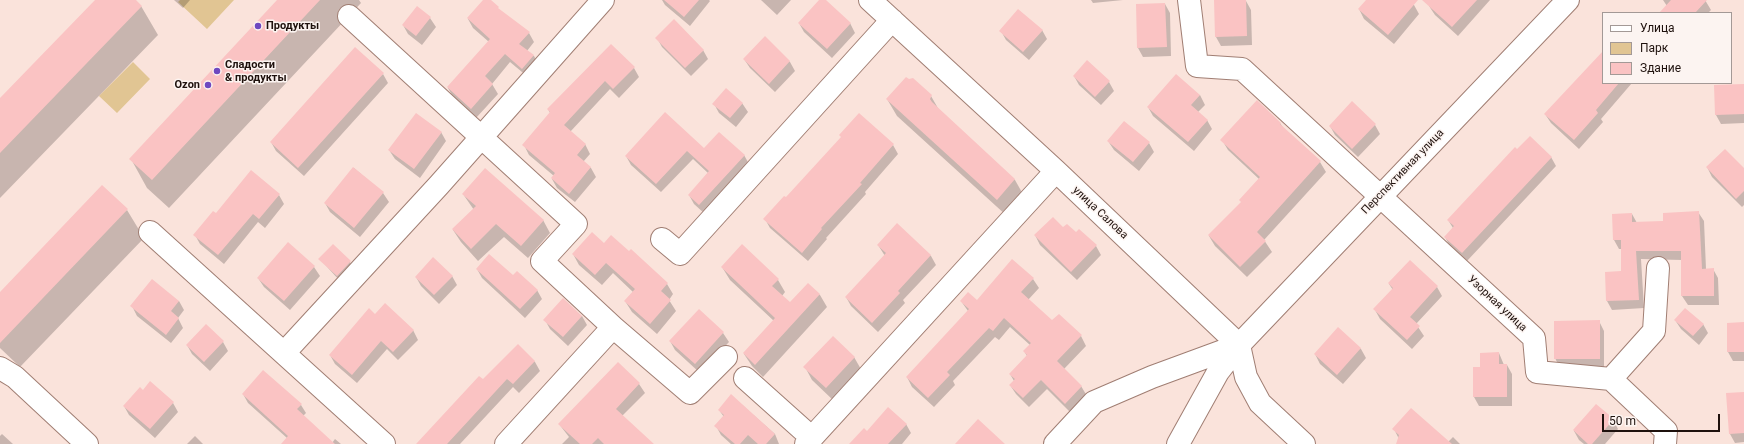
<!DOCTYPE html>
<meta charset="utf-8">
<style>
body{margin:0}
#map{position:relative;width:1744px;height:444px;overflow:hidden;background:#fae3db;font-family:Roboto,sans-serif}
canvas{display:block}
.legend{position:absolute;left:1602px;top:12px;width:130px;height:72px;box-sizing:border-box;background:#fcf4f1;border:1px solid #a39996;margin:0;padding:5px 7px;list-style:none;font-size:12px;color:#1e110d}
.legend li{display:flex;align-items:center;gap:8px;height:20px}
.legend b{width:20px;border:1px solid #a39996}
.scale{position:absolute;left:1602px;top:414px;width:118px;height:18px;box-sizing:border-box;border:2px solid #1e110d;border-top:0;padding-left:5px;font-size:12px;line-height:14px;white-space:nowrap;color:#1e110d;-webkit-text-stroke:3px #fcf4f1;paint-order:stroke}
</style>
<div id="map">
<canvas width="1744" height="444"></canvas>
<ul class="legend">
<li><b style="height:5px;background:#fff"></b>Улица</li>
<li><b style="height:11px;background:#e1c593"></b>Парк</li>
<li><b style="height:11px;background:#fac3c3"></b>Здание</li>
</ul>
<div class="scale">50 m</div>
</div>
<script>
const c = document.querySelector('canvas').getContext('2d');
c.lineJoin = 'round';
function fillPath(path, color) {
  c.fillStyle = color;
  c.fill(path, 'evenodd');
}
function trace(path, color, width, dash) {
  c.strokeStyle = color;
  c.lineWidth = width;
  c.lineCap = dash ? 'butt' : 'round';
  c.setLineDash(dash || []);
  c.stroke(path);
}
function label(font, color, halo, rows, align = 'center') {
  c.font = font + ' Roboto,sans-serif';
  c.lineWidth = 3;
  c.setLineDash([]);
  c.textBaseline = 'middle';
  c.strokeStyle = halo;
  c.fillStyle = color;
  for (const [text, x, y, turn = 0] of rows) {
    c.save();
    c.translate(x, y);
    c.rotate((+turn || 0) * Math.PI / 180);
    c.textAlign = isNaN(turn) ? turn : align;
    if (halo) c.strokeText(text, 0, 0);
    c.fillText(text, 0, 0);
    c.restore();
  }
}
fillPath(new Path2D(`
 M180,0h54l-27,29 -29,-27z
 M133,62l17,17 -33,34 -18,-17z`), '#e1c593');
fillPath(new Path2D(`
 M96,0h39l6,6 17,29 -158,163v-99z
 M174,0h16l-7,8z
 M279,0h80l2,3 -192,205 -22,-20 -16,-29z
 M485,0h4l11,11 29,22 5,9 -7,9 7,5 5,9 -11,12 -18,-15 -18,22 6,10 -22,24 -23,-21 -5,-9 41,-46 -16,-14 -5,-9z
 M662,0h47l1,1 -20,25 -25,-21z
 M761,0h30l-14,15z
 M820,0h4l26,23 5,10 -23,25 -28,-26 -5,-9z
 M1091,0h32l-30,3z
 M1367,0h40l7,5 5,9 -25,30 -30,-25 -5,-10z
 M1434,0h56l-32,36 -23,-21 -6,-9z
 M1663,0h42l6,10 -3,3h-48l7,-7z
 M1215,1h31l5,9 1,35 -31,1 -5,-9z
 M1165,4l5,9 1,43 -28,1 -5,-9z
 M417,7l13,11 6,9 -14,18 -14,-11 -5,-9z
 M1042,30l5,9 -18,21 -23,-20 -5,-9z
 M657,38l46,12 5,9 -17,17 -29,-29z
 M765,38l25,24 5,9 -20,21 -25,-24 -6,-9z
 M611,45l23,23 5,9 -20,21 -9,-9 -40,43 15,12 5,10 -7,8 8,6 5,9 -21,25 -18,-14 -5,-9 2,-3 -25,-21 -5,-10 26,-32 -2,-4z
 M1603,54v29h29l-31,36 2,3 -24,27 -28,-26 -6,-9z
 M1087,62l22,20 5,9 -13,14 -22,-20 -5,-9z
 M383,74l5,9 -84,93 -28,-25 -5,-9z
 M1744,85v38l-23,1 -5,-9 -1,-29z
 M1200,95l5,10 -7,7 9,8 5,9 -18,22 -41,-35 -5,-9z
 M931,96l8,14 76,70 9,16 -17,20 -110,-100 -10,-17z
 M742,103l6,9 -12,15 -17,-14 -5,-9z
 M665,114l39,36 40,5 5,9 -44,50 -11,-10 -5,-9 19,-22 -15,-14 -32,33 -30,-27 -5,-9z
 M1280,123l4,6 36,33 6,10 -62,68 8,12 -25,25 -32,-31 -6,-10 33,-33 17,-24 -31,-29 -6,-10z
 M1375,125l5,9 -22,23 -23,-22 -5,-9z
 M441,132l5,9 -26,37 -25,-19 -6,-9z
 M1108,141l41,2 5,9 -15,19 -25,-21z
 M893,145l5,9 -33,38 1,2 -40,44 1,1 -19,22 -38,-33 -5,-9z
 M1517,150l34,7 5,9 -89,95 -17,-15 -5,-9 8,-9 -5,-8z
 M1707,167l37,3v35l-2,2 -30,-30z
 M354,168l29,25 6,9 -29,35 -30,-25 -5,-9z
 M463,194l80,26 7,13 -22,25 -24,-21 -26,24 -17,-19 -8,-12 21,-20z
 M279,195l5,9 -19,24 -7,-6 -34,42 -24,-20 -5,-9 21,-21z
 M127,210l17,28 -124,129 -20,-19v-55z
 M1698,212l6,9 2,48h7l5,9 1,27h-31l-6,-9v-36l-41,-1 3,49 -32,2 -5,-9 -1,-28 16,-1v-23h-3l-5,-9 18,-26 5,9 28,-1z
 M897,225l34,31 5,9 -33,35 2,3 -27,29 -27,-26 -5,-9 39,-41 -7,-11z
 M1063,229l33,17 5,9 -24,25 -37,-35 -5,-10z
 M288,244l26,23 6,9 -30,34 -26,-23 -6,-9z
 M604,244l63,40 6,10 -4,6 7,11 -19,23 -25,-22 -7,-11 8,-9 -20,-19 -11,12 -23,-20 -6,-11z
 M320,259l30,3 2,4 -13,14z
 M1410,261l27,26 5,9 -26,28 8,12 -12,13 -32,-30 -5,-9 18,-20 -4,-6z
 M722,267l56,13 7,12 -3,4 8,7 18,-19 12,11 7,12 -64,70 -11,-11 -8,-12 30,-33 -44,-41z
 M477,269l36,7 24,14 5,9 -17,19 -43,-40z
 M452,276l5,9 -18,19 -18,-18 -5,-9z
 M1033,279l6,9 -11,12 24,22 29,14 5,10 -22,23 17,17 6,10 -16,17 -24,-24 -18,18 -13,-13 -6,-9 4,-4 -4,-7 17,-18 -3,-5 6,-6 -20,-18 -11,13 -4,-3 -42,44 2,4 -21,22 -22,-20 -5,-10 61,-66 -7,-10h16z
 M179,301l5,9 -6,8 5,10 -12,15 -34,-27 -5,-10z
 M699,310l24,23 6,9 -29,31 -25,-23 -5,-9z
 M375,315l38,15 5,10 -20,20 -11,-11 -30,34 -22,-19 -5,-9z
 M582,316l5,9 -19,21 -18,-17 -5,-9z
 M1675,320l28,4 5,9 -9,12 -18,-16z
 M1599,321l5,10v36l-44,1 -5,-10z
 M1744,323v38h-11l-5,-9z
 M206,325l17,17 5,9 -18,20 -18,-17 -5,-9z
 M1338,328l23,21 5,9 -23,26 -23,-20 -5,-10z
 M518,345l17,17 5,9 -21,22 -6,-6 -53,57h-37z
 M1499,353l5,12h3l5,9v32h-33l-5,-9 7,-29z
 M854,357l8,14 -28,30 -22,-21 -7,-13z
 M618,364l21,20 6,9 -23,23 30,28h-90l7,-7 -10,-13z
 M143,391l30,12 5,9 -23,26 -26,-23 -5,-9z
 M1744,393v49l-9,1 -5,-9z
 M243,394l58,11 5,8 -3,3 29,27 3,-4 6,5h-54v-6l-39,-35z
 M732,396l43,38 4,10h-48l-10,-9 -5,-9 8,-9 -5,-7z
 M1613,420l5,9 -13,15h-21l-5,-4 -5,-9z
 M906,424l5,9 -9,11h-51l16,-12z
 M1394,429l54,13 5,-5 7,7h-61v-5z
 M2,434l11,10h-13v-8z
 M195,436l8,8h-16z`), '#0003');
fillPath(new Path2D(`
 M95,0h41l6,6 -142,147v-55z
 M277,0h43l-168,180 -23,-21z
 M483,0h8l8,7 -1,1 32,24 -11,12 15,11 -12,14 -17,-15 -20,22 8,8 -22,25 -24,-22 43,-48 -23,-21z
 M664,0h35l-15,17z
 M819,0h7l25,23 -24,26 -29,-26z
 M1214,0h32l1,36 -32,1z
 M1366,0h52l-30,35 -30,-26z
 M1422,0h55l-25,27z
 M1671,0h36l-12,13h-36z
 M1165,3l2,44 -30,1 -1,-44z
 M417,6l14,11 -15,19 -14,-11z
 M1018,9l25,21 -20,22 -24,-21z
 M674,19l30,31 -19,18 -30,-30z
 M765,36l25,25 -21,23 -26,-25z
 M611,44l24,23 -22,22 -8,-8 -41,44 22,19 -9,11 14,12 -22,27 -18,-16 4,-5 -33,-28 28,-33 -3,-3z
 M355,47l29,26 -86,95 -28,-26z
 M1603,51v32h16l-23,27 2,3 -24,27 -30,-26z
 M1087,60l23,21 -15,16 -22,-21z
 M1176,74l24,21 -9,10 17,15 -20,22 -41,-35z
 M906,77l3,2 4,-1 19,17 -2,4 2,3 83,77 -18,21 -111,-101z
 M1744,84v30l-29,1 -1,-30z
 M726,88l17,15 -13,15 -18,-14z
 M1257,100l24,23 -1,1 41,37 -64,71 9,9 -26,26 -32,-32 33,-33 -2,-2 21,-23 -40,-37z
 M1352,101l24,23 -24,25 -23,-23z
 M665,112l39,36 15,-16 26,23 -46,50 -11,-10 21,-24 -22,-20 -31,33 -31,-28z
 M416,113l26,19 -28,37 -26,-19z
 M859,113l35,31 -34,39 2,1 -41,44 1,1 -20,24 -39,-34 21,-23 2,1 55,-60 -2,-2z
 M1124,121l26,21 -17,20 -26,-21z
 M1530,136l22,21 -90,96 -18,-16 10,-11 -7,-6 68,-73 2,2z
 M1725,149l19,19v23l-8,8 -30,-32z
 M353,167l31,25 -30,36 -30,-25z
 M485,168l59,52 -23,26 -25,-22 -25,25 -19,-20 24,-23 -14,-12z
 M251,170l29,24 -21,25 -6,-5 -35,41 -25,-20 20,-24 3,2z
 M102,185l26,24 -128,134v-51z
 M1699,211l3,58 12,-1v28h-33v-45h-45l3,49 -33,1 -1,-29 16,-1v-31h-8l-1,-26 20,-1v9l31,-1v-8z
 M1053,217l10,10 4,-3 9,8 3,-3 18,16 -26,27 -37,-37z
 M897,223l34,32 -33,36 2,2 -28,30 -27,-26 41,-44 -9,-8z
 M592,232l12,11 7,-8 18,16 2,-2 37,34 -7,8 10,9 -21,24 -26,-23 11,-12 -29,-26 -11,12 -23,-21z
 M288,242l27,24 -31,35 -27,-23z
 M333,244l18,17 -14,15 -19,-17z
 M742,244l37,35 -7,7 18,16 18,-19 12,11 -65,71 -12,-12 32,-35 -54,-51z
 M489,254l24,21 4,-4 21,19 -18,19 -44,-40z
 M433,257l20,19 -19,19 -19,-18z
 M1012,259l22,19 -13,14 31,28 7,-6 23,21 -25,26 25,25 -17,18 -24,-24 -18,18 -14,-13 6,-6 -6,-5 18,-19 -4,-4 8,-8 -27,-25 -11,13 -4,-3 -42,44 3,3 -22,23 -22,-21 63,-68 -9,-8 8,-9 9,8z
 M1410,260l28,26 -28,31 10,9 -13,14 -34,-31 20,-21 -5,-5z
 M152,279l27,22 -8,10 8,7 -13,17 -36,-29z
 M563,298l19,18 -19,21 -20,-17z
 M385,303l29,27 -21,22 -12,-11 -29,34 -23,-20 40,-47 6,6z
 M1685,308l19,16 -11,12 -19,-16z
 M699,309l25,23 -29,32 -26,-23z
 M1600,320v39h-46v-38z
 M1744,322v30h-17v-29z
 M206,324l18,17 -20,21 -18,-17z
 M1338,327l23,21 -24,27 -23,-21z
 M833,336l22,21 -29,31 -23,-21z
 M518,344l17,17 -22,23 -6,-5 -60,65h-31l63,-68 4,3z
 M1499,352v12h8v33h-34v-30h7v-14z
 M618,362l22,21 -24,26 38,35h-50l-6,-6 -6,6h-12l-22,-20z
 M263,370l39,34 -5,5 38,35h-54l7,-8 -46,-42z
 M150,381l24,21 -24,27 -27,-23 17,-19 3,3z
 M1744,392v41l-15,1 -3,-41z
 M731,394l44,40 -9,10h-8l-10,-9 -8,9h-5l-21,-18 10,-11 -6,-5z
 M1596,404l18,15 -22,25h-4l-15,-14z
 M888,407l19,17 -19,20h-39l15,-16 3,3z
 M1411,408l41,36h-56l3,-9 -7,-6z
 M978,419l27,25h-50z`), '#fac3c3');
const minor = new Path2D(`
 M870,0l186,171 183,174 7,32 14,26 44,41
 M1189,0l8,66 45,3 292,269 3,34 74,7
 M349,16l227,208 -34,37 71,66
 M150,232l234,212
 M662,239l18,15 212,-234
 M284,353l155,-168 164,-185
 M0,368l15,9 72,67
 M745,378l67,60
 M1611,379l43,-48 4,-63
 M1611,379l55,52 -1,13
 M506,444l107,-117 77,66 36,-36
 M806,444l250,-273
 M1055,444l39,-42 58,-25 87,-32
 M1178,444l40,-72 21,-27 329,-345`);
trace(minor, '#a07e73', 24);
trace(minor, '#fff', 22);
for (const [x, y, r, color] of [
 [258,26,4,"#6e48c0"],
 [217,71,4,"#6e48c0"],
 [208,85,4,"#6e48c0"]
]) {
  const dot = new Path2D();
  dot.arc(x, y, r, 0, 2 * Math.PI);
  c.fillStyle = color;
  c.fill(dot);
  trace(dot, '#fcf4f1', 1.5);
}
label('bold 11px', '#1e110d', '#fcf4f1', [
 ["Продукты",266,26],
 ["Сладости",225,65],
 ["& продукты",225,78],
 ["Ozon",200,85,"right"]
], 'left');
label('11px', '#1e110d', '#fcf4f1', [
 ["Перспективная улица",1403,172,-46],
 ["улица Салова",1100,213,43],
 ["Узорная улица",1497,304,43]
]);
</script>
